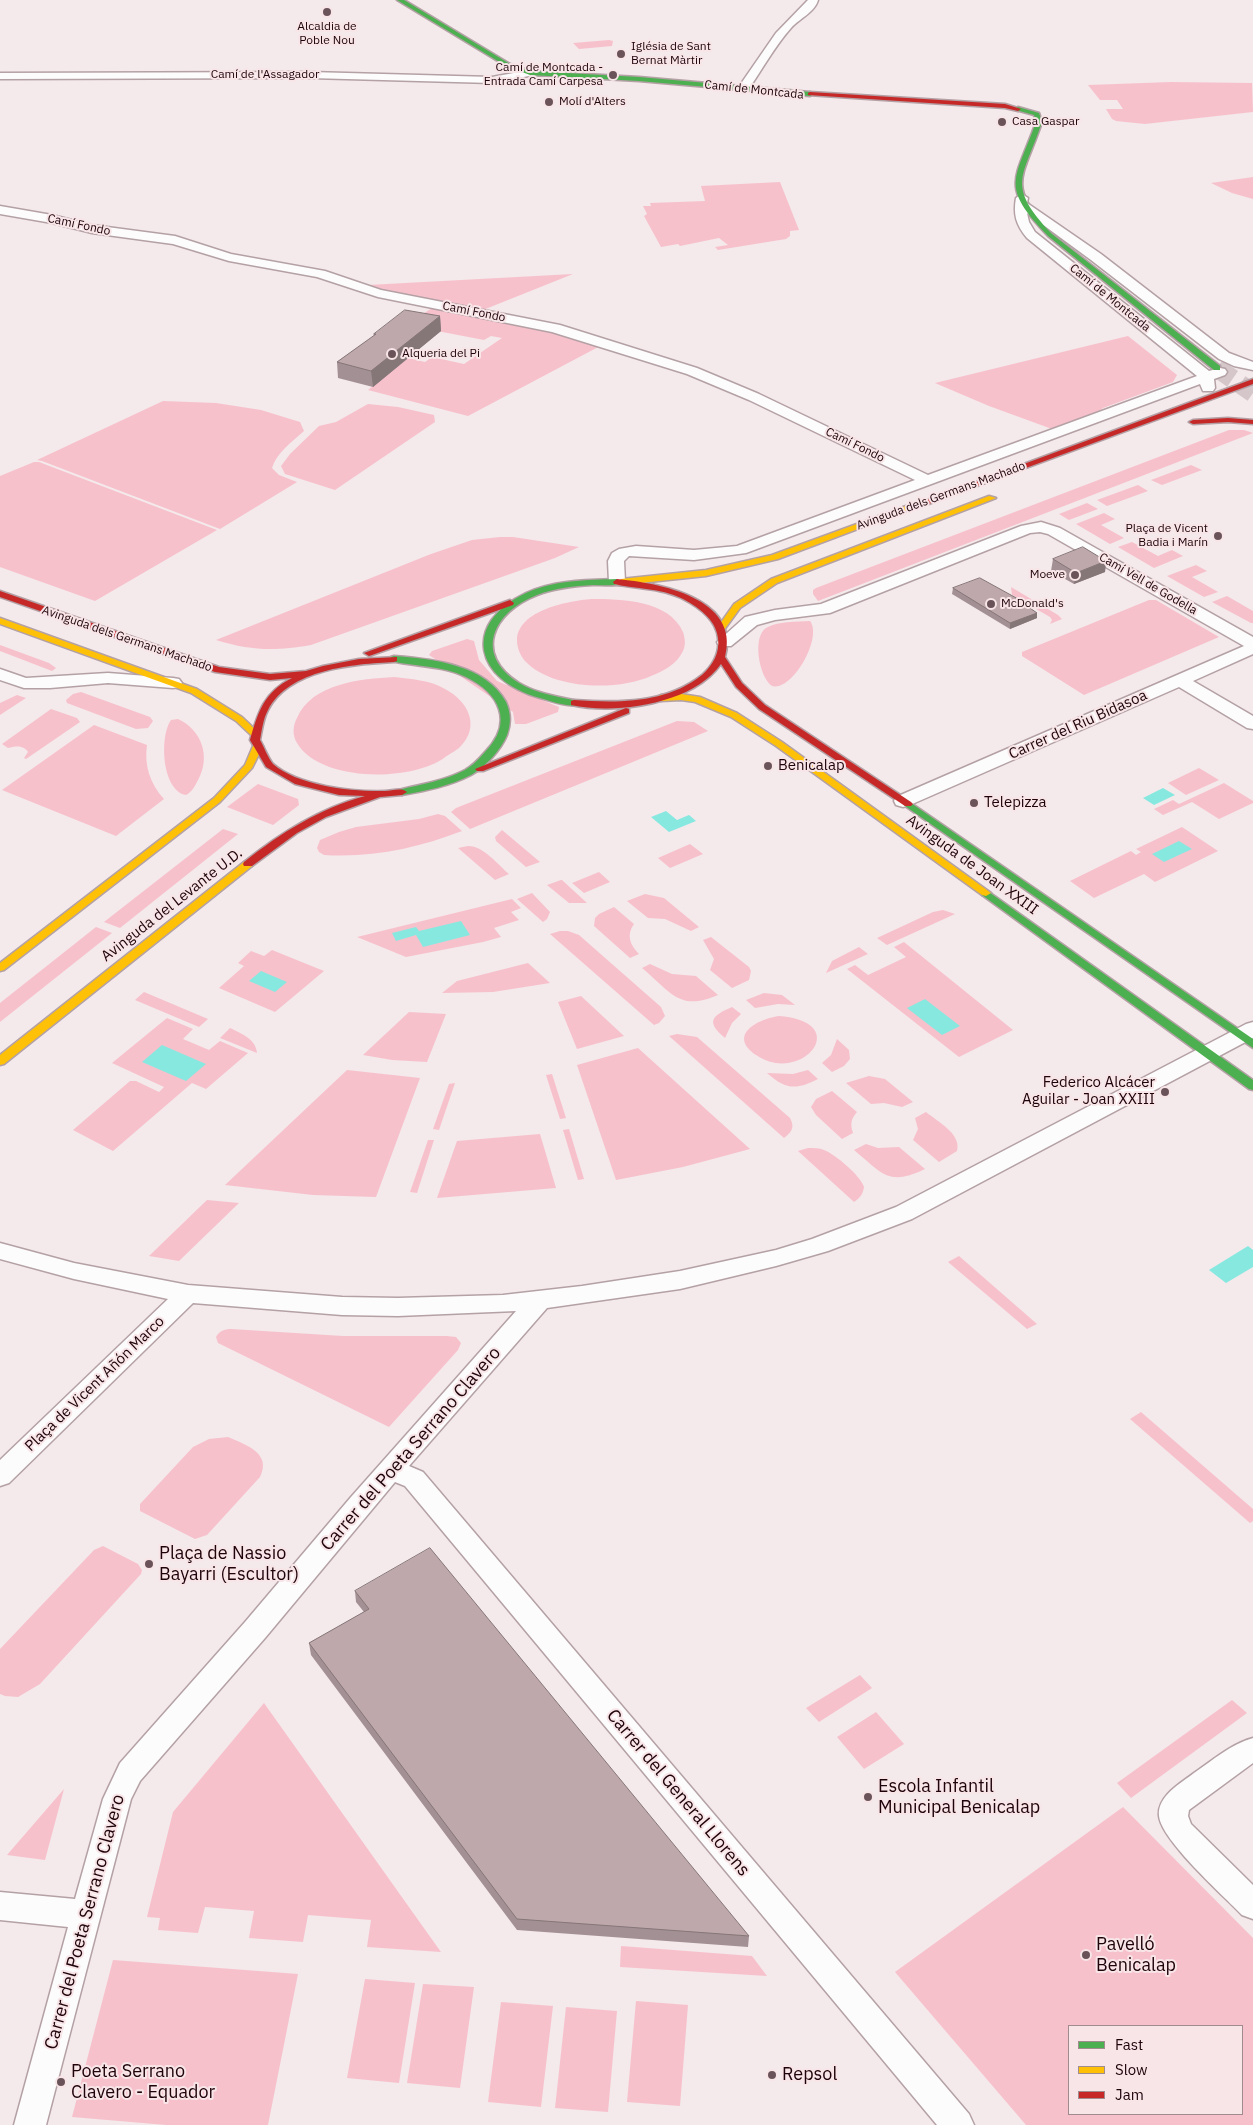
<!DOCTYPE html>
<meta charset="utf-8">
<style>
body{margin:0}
#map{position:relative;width:1253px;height:2125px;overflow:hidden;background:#f4e9eb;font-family:"IBM Plex Sans",sans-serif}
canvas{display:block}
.legend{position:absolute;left:1068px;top:2025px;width:175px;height:90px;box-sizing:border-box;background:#f8e5e8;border:1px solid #a18b8f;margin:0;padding:6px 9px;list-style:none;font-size:15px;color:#1f030a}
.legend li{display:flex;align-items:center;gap:10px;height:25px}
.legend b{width:25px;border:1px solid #a18b8f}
</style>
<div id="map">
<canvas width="1253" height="2125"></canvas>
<ul class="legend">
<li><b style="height:6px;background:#4caf50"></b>Fast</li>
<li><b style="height:6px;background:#ffc107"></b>Slow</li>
<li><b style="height:6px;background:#c62828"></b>Jam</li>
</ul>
</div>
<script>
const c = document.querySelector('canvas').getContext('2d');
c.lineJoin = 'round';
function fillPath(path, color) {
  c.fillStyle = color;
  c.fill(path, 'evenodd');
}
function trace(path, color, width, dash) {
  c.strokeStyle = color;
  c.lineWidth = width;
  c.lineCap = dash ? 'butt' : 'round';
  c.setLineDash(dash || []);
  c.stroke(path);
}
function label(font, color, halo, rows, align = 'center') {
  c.font = font + ' "IBM Plex Sans",sans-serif';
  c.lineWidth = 4;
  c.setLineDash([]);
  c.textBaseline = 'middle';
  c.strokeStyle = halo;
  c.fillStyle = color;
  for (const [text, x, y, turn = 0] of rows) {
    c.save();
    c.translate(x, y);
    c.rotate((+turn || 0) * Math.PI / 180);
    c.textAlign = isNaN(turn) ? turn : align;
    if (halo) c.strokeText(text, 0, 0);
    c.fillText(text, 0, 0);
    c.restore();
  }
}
fillPath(new Path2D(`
 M609,40l4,1 -1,5 -33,3 -6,-6z
 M1171,82l81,1 1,29 -108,12 -29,-3 -4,-2 -6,-10h17l-6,-9h-17l-12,-15z
 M1253,177v22l-21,-6 -21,-10z
 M780,182l19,48 -9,1v5l-4,3 -68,11 -3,-3 13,-2 -9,-7 -39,8 -2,-2 -17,3 -17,-31 3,-2 -4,-8h8l-1,-3 55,-2 -4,-15z
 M573,274l-90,36 -103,-19 -12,-6z
 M432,308l116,22 54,15 -134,71 -100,-26 40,-32 17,4 7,-5 32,7 38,-26 -11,-2 -7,4 -78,-15z
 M1128,336l49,39 -4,7 -70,26 -7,6 -44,15 -63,-23 -54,-23z
 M163,401l53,2 45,7 39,12 4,9c-12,11 -27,21 -32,37l7,7 18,7 -77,47 -178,-68 -5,-1z
 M368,404l30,3 36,8 1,7 -100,68 -50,-16 -4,-8 9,-12 29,-28 17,-4z
 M1229,430h15l9,3 -435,168 -5,-7v-4l3,-2z
 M34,462h5l178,68 -122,71 -95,-34v-91z
 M1191,465l11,5 -40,15 -11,-5z
 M1138,485l10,6 -41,15 -10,-6z
 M1087,503l11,6 -29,11 -10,-6z
 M1104,513l11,6 -14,6 23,13 -14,6 -34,-20z
 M500,537h13l66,10 -24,11 -244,87c-36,6 -59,6 -95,-5l215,-86 41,-14z
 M1132,542l26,14 14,-6 11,6 -29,12 -36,-21z
 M1196,565l11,6 -15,6 26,15 -14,5 -37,-21z
 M1011,587l47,28 4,4 -12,5 2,-4 -2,-3 -38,-22z
 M1227,596l26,15v12h-2l-39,-21z
 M591,599c30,0 78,1 92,33 2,6 3,13 0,19 -6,13 -19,20 -32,25 -33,15 -99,14 -126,-15 -5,-6 -8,-13 -8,-21 1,-30 52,-39 74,-41z
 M1149,600h7l63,37 -135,58 -62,-39v-4z
 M810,621c13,17 -18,71 -38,65 -13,-9 -20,-49 -6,-58 12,-7 30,-6 44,-7z
 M467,639l7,2 5,19 18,21 62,26 -1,5 -32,12h-11l-2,-12 -84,-57 3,-4z
 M0,645l49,18 7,5 -4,3 -52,-20z
 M394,677c17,2 36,3 51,12 23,12 36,37 15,58 -4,4 -11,7 -16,11 -34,24 -124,24 -147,-15 -5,-8 -4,-18 0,-25 15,-35 64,-39 97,-41z
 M81,692l69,25 3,4 -5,7 -12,1 -69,-26 -1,-3 7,-6z
 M17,695l9,3 -26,17v-12z
 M51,709l26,9 3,4 -54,37 -2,-1 4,-6c-4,-7 -13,-6 -20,-4l-6,-4z
 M178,719c24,11 33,38 20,61 -3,6 -6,12 -12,15 -24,-4 -27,-58 -15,-75z
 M677,721l17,1 14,9 -238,98 -19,-17 5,-4z
 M94,725l53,20c-3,20 3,39 17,54l-48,37 -114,-46z
 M1199,768l20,12 -33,15 -18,-12z
 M1224,783l29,18v2l-34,16 -27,-17 -29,13 -9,-6 19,-9 6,4z
 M258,784l40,15 1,6 -26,20 -46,-18z
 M438,814l7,2 17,15c-44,17 -90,27 -138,24l-5,-3 -2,-4 3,-8 19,-8 17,-5 63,-8z
 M1182,827l36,24 -63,31 -11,-8 -50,24 -24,-17 61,-30 5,4 5,-3 -5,-3z
 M223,829l15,5 -118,94 -16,-6z
 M502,830l38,32 -14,5 -30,-26 -1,-4z
 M690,844l13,10 -33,14 -12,-10z
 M468,846c16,0 30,19 41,28l-14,6 -37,-32z
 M599,872l11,10 -26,11 -12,-10z
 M561,880h1l25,23h-18l-22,-18z
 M532,893l18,19 -3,7 -4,3 -26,-23z
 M645,894l19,4 35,29 -8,4 -26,-12 -17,-1 -21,-17z
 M512,899l9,9 -10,4 8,8 -25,8 7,9 -18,5 -77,15 -49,-20z
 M614,907l20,17c-8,11 -4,21 5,30l-9,4 -36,-32 1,-8 4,-4z
 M943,910l12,4 -68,31 -10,-7 56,-26z
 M96,927l16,6 -112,89v-19z
 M560,931h8l11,4 82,72 4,9 -6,7 -5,2 -104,-91z
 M711,937l38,30 2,4 -2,9 -17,8 -22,-18 4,-11 -11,-19z
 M904,942l109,88 -54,27 -112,-88 8,-4 13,10 38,-18 -12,-10z
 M859,947l9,7 -42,19 6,-12z
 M272,950l52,21 -49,41 -56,-24 25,-22 -6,-3 13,-12 13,5z
 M528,963l22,20 -57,9 -51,1 15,-12z
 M650,964l22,10 24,2 22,19c-39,17 -47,-3 -76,-27z
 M144,992l64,27 -9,8 -64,-27z
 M764,993l18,2 13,10 -17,-1 -23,4 -9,-8z
 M581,996l43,40 -47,13 -19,-47z
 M732,1007l9,7 -9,9 -7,15c-19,-16 -14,-22 7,-31z
 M409,1012l37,2 -19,48 -35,-2 -29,-5z
 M779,1016c76,6 22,70 -23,39 -29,-20 2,-36 23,-39z
 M167,1018l26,11 -10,10 26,11 11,-9 28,12 -42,36 -14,-6 -79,68 -40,-21 57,-49h6l23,11 5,-5 -52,-24z
 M230,1028c12,6 26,11 27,25l-37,-15z
 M677,1034l20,3 93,81c5,9 2,14 -6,20l-115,-102z
 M837,1039l12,11 1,9 -6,7 -12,6 -10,-9 9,-8z
 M638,1048l112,101 -67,18 -67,13 -39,-115z
 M347,1070l73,8 -44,119 -63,-2 -88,-10z
 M808,1070l10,9c-22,11 -32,11 -51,-6l26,1z
 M552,1074l14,44 -6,1 -14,-44z
 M869,1076l16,3 28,23 -11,5 -18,-4 -13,1 -25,-21z
 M455,1083l-16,47 -6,-1 16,-45z
 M832,1091l25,21c-6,7 -7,12 -4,21l-11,6 -26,-24 -5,-8 5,-8z
 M926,1112c12,10 36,22 31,39l-18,11 -26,-22 5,-11 -3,-11z
 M569,1129l15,50 -6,1 -15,-50z
 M540,1134l16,54 -119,10 20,-57z
 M428,1140h6l-17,53 -7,-1z
 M866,1144l12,4 21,-1 26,22c-37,18 -43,4 -71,-19z
 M808,1148c6,0 11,0 16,2 11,4 37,26 40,37 -1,7 -4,11 -10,15l-56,-51z
 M207,1200l32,3 -60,58 -30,-5z
 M959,1256l78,68 -10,5 -79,-67z
 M231,1329l112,7h104l9,1 5,6 -3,7 -69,77 -171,-84 -2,-6c3,-6 9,-8 15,-8z
 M1141,1412l112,97v12l-3,2 -120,-104z
 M228,1437c18,8 44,16 32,40l-53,58 -12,4 -55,-28v-7l53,-57 16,-8z
 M103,1546l35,18 4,6 -1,4 -101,110 -22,13 -13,-1 -5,-2v-45l94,-99z
 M860,1675l12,13 -53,34 -13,-14z
 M1232,1700l15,13 -116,85 -14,-15z
 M264,1703l157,221 20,28 -74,-5 4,-27 -63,-5 -5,27 -54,-4 5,-27 -49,-4 -7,26 -40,-3 2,-12 -13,-1 26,-105z
 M876,1712l28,32 -40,25 -27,-32z
 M64,1789l-19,71 -38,-5z
 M1123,1807l130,131v187h-227l-131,-153zM1069,2026h173v88h-173z
 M621,1946l131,10 15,20 -147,-9z
 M113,1960l185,14 -30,151h-102l-94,-8z
 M365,1979l50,4 -16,100 -52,-5z
 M423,1984l51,3 -14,101 -53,-5z
 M636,2001l52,4 -8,101 -53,-4z
 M501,2002l52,4 -12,101 -53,-5z
 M566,2007l51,4 -9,101 -53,-4z`), '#f7c1cc');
fillPath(new Path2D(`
 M1163,788l12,7 -21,10 -11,-7z
 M666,811l11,9 12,-5 7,6 -27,11 -18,-15z
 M1179,841l13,8 -28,13 -12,-8z
 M461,921l9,14 -47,12 -7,-12 -20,6 -4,-8 24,-6 3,4z
 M261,971l26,11 -12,10 -26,-11z
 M925,999l35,27 -18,9 -35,-27z
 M162,1045l44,19 -20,17 -44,-19z
 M1248,1246l5,4v17l-27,16 -17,-13z`), '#87e8e0');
trace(new Path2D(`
 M1217,368l36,25`), '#d4c6c9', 19, [19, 9]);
const street = new Path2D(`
 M808,0h10c-3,12 -19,19 -27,28 -17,19 -29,42 -43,62h-8l-2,-2 38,-55z
 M530,70l4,1 2,2 -2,2 -42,8 -182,-5 -310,1v-6l310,-1 182,5z
 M1022,194l6,4 -1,5 74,51 128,99 24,9v8l-19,-4 -15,-7 -128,-99 -64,-47 2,9 6,10 174,139 11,-3 5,1 2,3 -2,3 -11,4 1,9 -2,3h-10l-3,-7 -454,169 -52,7 -65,-4 -5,5 1,21 -2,3h-12l-2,-3 -1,-21 4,-8 7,-4 17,-3 58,4 43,-4 178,-66 -166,-80 -62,-26 -135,-42 -174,-35 -61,-20 -88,-16 -56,-17 -81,-11 -40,-10 -52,-9v-8l52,9 40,10 83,11 56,18 94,17 56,19 179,35 137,43 62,26 169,81 269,-99 -170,-138c-11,-13 -14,-24 -11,-40z
 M1041,522l19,6 193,109v17l-60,27 60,35v13l-6,-1 -68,-41 -269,118 -7,2 -7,-2 -2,-4 2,-4 348,-151 -196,-112 -8,-2 -10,1 -200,80 -55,7 -18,5 -26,21h-12l-2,-4 28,-25 30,-7 46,-6 200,-78z
 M0,669l26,9 82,-5 65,5 6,1 3,4 -3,4 -6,1 -65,-5 -58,5h-26l-24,-8z
 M1253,1022v16l-341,181 -84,32 -52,15 -96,23 -133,19 -138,158 14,6 546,642 5,11h-37l-532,-639 -10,-4 -130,156 -125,143 -9,18 -85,326h-32l54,-198 -68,-7v-28l75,7 28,-100 17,-36 125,-141 106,-125 165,-186 -118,5 -56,-1 -149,-12 -184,180 -9,3v-26l168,-161 -94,-20 -74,-20v-16l74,20 114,22 154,12 56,1 105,-3 79,-9 98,-15 96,-21 36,-11 84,-32 350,-183z
 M1253,1738v25l-64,47 -1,6 3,8 62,61v34l-11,-4c-18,-19 -81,-75 -83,-99 -2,-20 22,-33 35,-43 19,-13 37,-29 59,-35z`);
const fast = new Path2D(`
 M397,0h7l106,64 21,7 108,6 171,15 3,2 -3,2 -171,-15 -109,-6 -24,-9z
 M1018,107l21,6 3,9c-19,57 -37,62 10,112l168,132v4h-6l-166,-134c-49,-51 -33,-55 -12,-114l-2,-7 -18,-5v-2z
 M617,579l4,3 -1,2c-9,2 -18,1 -27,1 -19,1 -38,3 -56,10 -44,17 -64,59 -18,88 18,11 38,13 58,18v4c-11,2 -26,-4 -37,-7 -65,-18 -79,-74 -14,-105 28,-13 61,-13 91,-14z
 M394,656c38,3 91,8 112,46 5,11 5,22 1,33 -6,15 -22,32 -36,40 -21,11 -46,16 -69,20l-3,-1 -2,-2 2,-2c22,-6 45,-9 66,-20 7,-4 14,-11 20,-18 29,-29 15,-59 -19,-75 -25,-12 -50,-10 -75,-16v-4z
 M908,801l345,238v9l-348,-242 -2,-2z
 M986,890l267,190v10l-4,-1 -267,-194 -1,-2 1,-2z`);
const slow = new Path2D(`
 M989,496l7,2 -219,85 -37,25 -16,22h-6l-1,-2 17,-24 37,-25z
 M917,502l7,2 -146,55 -72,17 -85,9 -4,-3 4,-3 85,-9 66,-15z
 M0,618l197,71 45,28 18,17 -2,2h-6l-16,-15 -45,-28 -191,-69z
 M681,694l19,3 37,16 45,29 209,151 -5,3 -4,-1 -206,-149 -45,-29 -36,-15 -14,-2 -20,1 -5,-3 5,-3z
 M258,743l5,3 -11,22 -32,34 -216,168 -4,1v-8l214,-165 31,-33 8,-19z
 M248,861l5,3 -1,2 -248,198 -4,1v-10l244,-193z`);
const jam = new Path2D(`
 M810,92l195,12 16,5 -3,2 -13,-3 -197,-13v-2z
 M1253,379v5l-330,122 -7,-2z
 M1228,418l25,2v4l-25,-2 -35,2 -4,-2 4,-2z
 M617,579c42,4 124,19 108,78l17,26 23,22 146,97 2,2 -2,2h-6l-146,-97 -23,-22 -15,-23c-28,40 -105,51 -150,41v-4l3,-1c43,3 92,4 128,-25 11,-10 18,-22 16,-37 -2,-19 -21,-32 -37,-40 -21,-10 -45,-9 -67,-14l-1,-2z
 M0,591l219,76 51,7 36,-3 17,-5 36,-7 38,-2v4l-3,1c-40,2 -105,7 -126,48 -5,9 -6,20 -8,30 4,7 8,18 13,24 25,22 80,28 112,27 7,0 16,-4 22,1l-5,3 -22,2 -54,20 -29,16 -45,33h-8l-1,-2 1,-2c38,-30 75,-53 121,-66l-26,-1 -44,-11 -29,-17 -16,-27c8,-28 14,-48 42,-62l-22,2 -55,-8 -215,-75z
 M510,600l4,3 -1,2 -141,50 -3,1 -5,-3z
 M626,708l3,1v4l-146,58h-6l-2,-2z`);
trace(street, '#b4a1a5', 3);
trace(fast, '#b4a1a5', 3);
trace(slow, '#b4a1a5', 3);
trace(jam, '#b4a1a5', 3);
fillPath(street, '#fdfcfc');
fillPath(fast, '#4caf50');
fillPath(slow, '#ffc107');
fillPath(jam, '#c62828');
fillPath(new Path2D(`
 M440,316l1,15 -68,56 -35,-9 -1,-16 37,-26v-2z
 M1053,559l53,2 -1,11 -31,12 -23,-13z
 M953,588l76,17 -1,2 9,6v5l-27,11 -58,-35z
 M355,1591l394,345 -1,11 -231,-17 -206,-275 -2,-12 55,-31 -8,-10z`), '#a39094');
fillPath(new Path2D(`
 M440,316l1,15 -68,56 -2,-16z
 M1106,561l-1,11 -31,12 2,-11z
 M1037,613v5l-27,11v-6z`), '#857678');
const building = new Path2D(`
 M405,310l35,6 -69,55 -34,-9 39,-28h-2z
 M1083,547l23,14 -30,12 -23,-14z
 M980,578l49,27 -2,1 10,7 -27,10 -57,-35z
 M430,1548l319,388 -232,-17 -208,-276 60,-34 -14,-18z`);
fillPath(building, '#bea8ac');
trace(building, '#857678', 1);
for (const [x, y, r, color] of [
 [327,12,5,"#6a5459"],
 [621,54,5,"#6a5459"],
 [613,75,5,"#6a5459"],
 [549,102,5,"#6a5459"],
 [1002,122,5,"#6a5459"],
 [392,354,5,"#6a5459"],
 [1218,536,5,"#6a5459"],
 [1075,575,5,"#6a5459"],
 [991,604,5,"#6a5459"],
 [768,766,5,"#6a5459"],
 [974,803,5,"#6a5459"],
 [1165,1092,5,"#6a5459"],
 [149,1564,5,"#6a5459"],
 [868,1797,5,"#6a5459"],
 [1086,1955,5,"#6a5459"],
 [772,2075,5,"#6a5459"],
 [61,2082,5,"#6a5459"]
]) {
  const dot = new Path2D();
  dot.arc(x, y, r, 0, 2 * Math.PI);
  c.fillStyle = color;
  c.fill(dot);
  trace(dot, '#f8e5e8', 2);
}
label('12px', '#1f030a', '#f8e5e8', [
 ["Alcaldia de",327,27,"center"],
 ["Poble Nou",327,41,"center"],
 ["Iglésia de Sant",631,47],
 ["Bernat Màrtir",631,61],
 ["Camí de Montcada -",603,68,"right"],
 ["Entrada Camí Carpesa",603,82,"right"],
 ["Molí d'Alters",559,102],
 ["Casa Gaspar",1012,122],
 ["Alqueria del Pi",402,354],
 ["Plaça de Vicent",1208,529,"right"],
 ["Badia i Marín",1208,543,"right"],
 ["Moeve",1065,575,"right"],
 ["McDonald's",1001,604]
], 'left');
label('12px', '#1f030a', '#f8e5e8', [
 ["Camí de l'Assagador",265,75],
 ["Camí de Montcada",754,90,6],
 ["Camí Fondo",79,225,12],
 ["Camí de Montcada",1110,298,39],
 ["Camí Fondo",474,312,11],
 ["Camí Fondo",855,445,26],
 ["Avinguda dels Germans Machado",941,496,-20],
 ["Camí Vell de Godella",1148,584,30],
 ["Avinguda dels Germans Machado",127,639,19]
]);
label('15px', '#1f030a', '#f8e5e8', [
 ["Carrer del Riu Bidasoa",1078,725,-24],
 ["Avinguda de Joan XXIII",972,865,36],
 ["Avinguda del Levante U.D.",172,905,-38],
 ["Plaça de Vicent Añón Marco",95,1384,-44]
]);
label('15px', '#1f030a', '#f8e5e8', [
 ["Benicalap",778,766],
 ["Telepizza",984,803],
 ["Federico Alcácer",1155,1083,"right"],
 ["Aguilar - Joan XXIII",1155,1100,"right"]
], 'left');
label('18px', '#1f030a', '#f8e5e8', [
 ["Carrer del Poeta Serrano Clavero",411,1449,-49],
 ["Carrer del General Llorens",678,1793,50],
 ["Carrer del Poeta Serrano Clavero",85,1922,-75]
]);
label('18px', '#1f030a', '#f8e5e8', [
 ["Plaça de Nassio",159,1554],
 ["Bayarri (Escultor)",159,1575],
 ["Escola Infantil",878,1787],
 ["Municipal Benicalap",878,1808],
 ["Pavelló",1096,1945],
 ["Benicalap",1096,1966],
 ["Poeta Serrano",71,2072],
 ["Clavero - Equador",71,2093],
 ["Repsol",782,2075]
], 'left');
</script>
